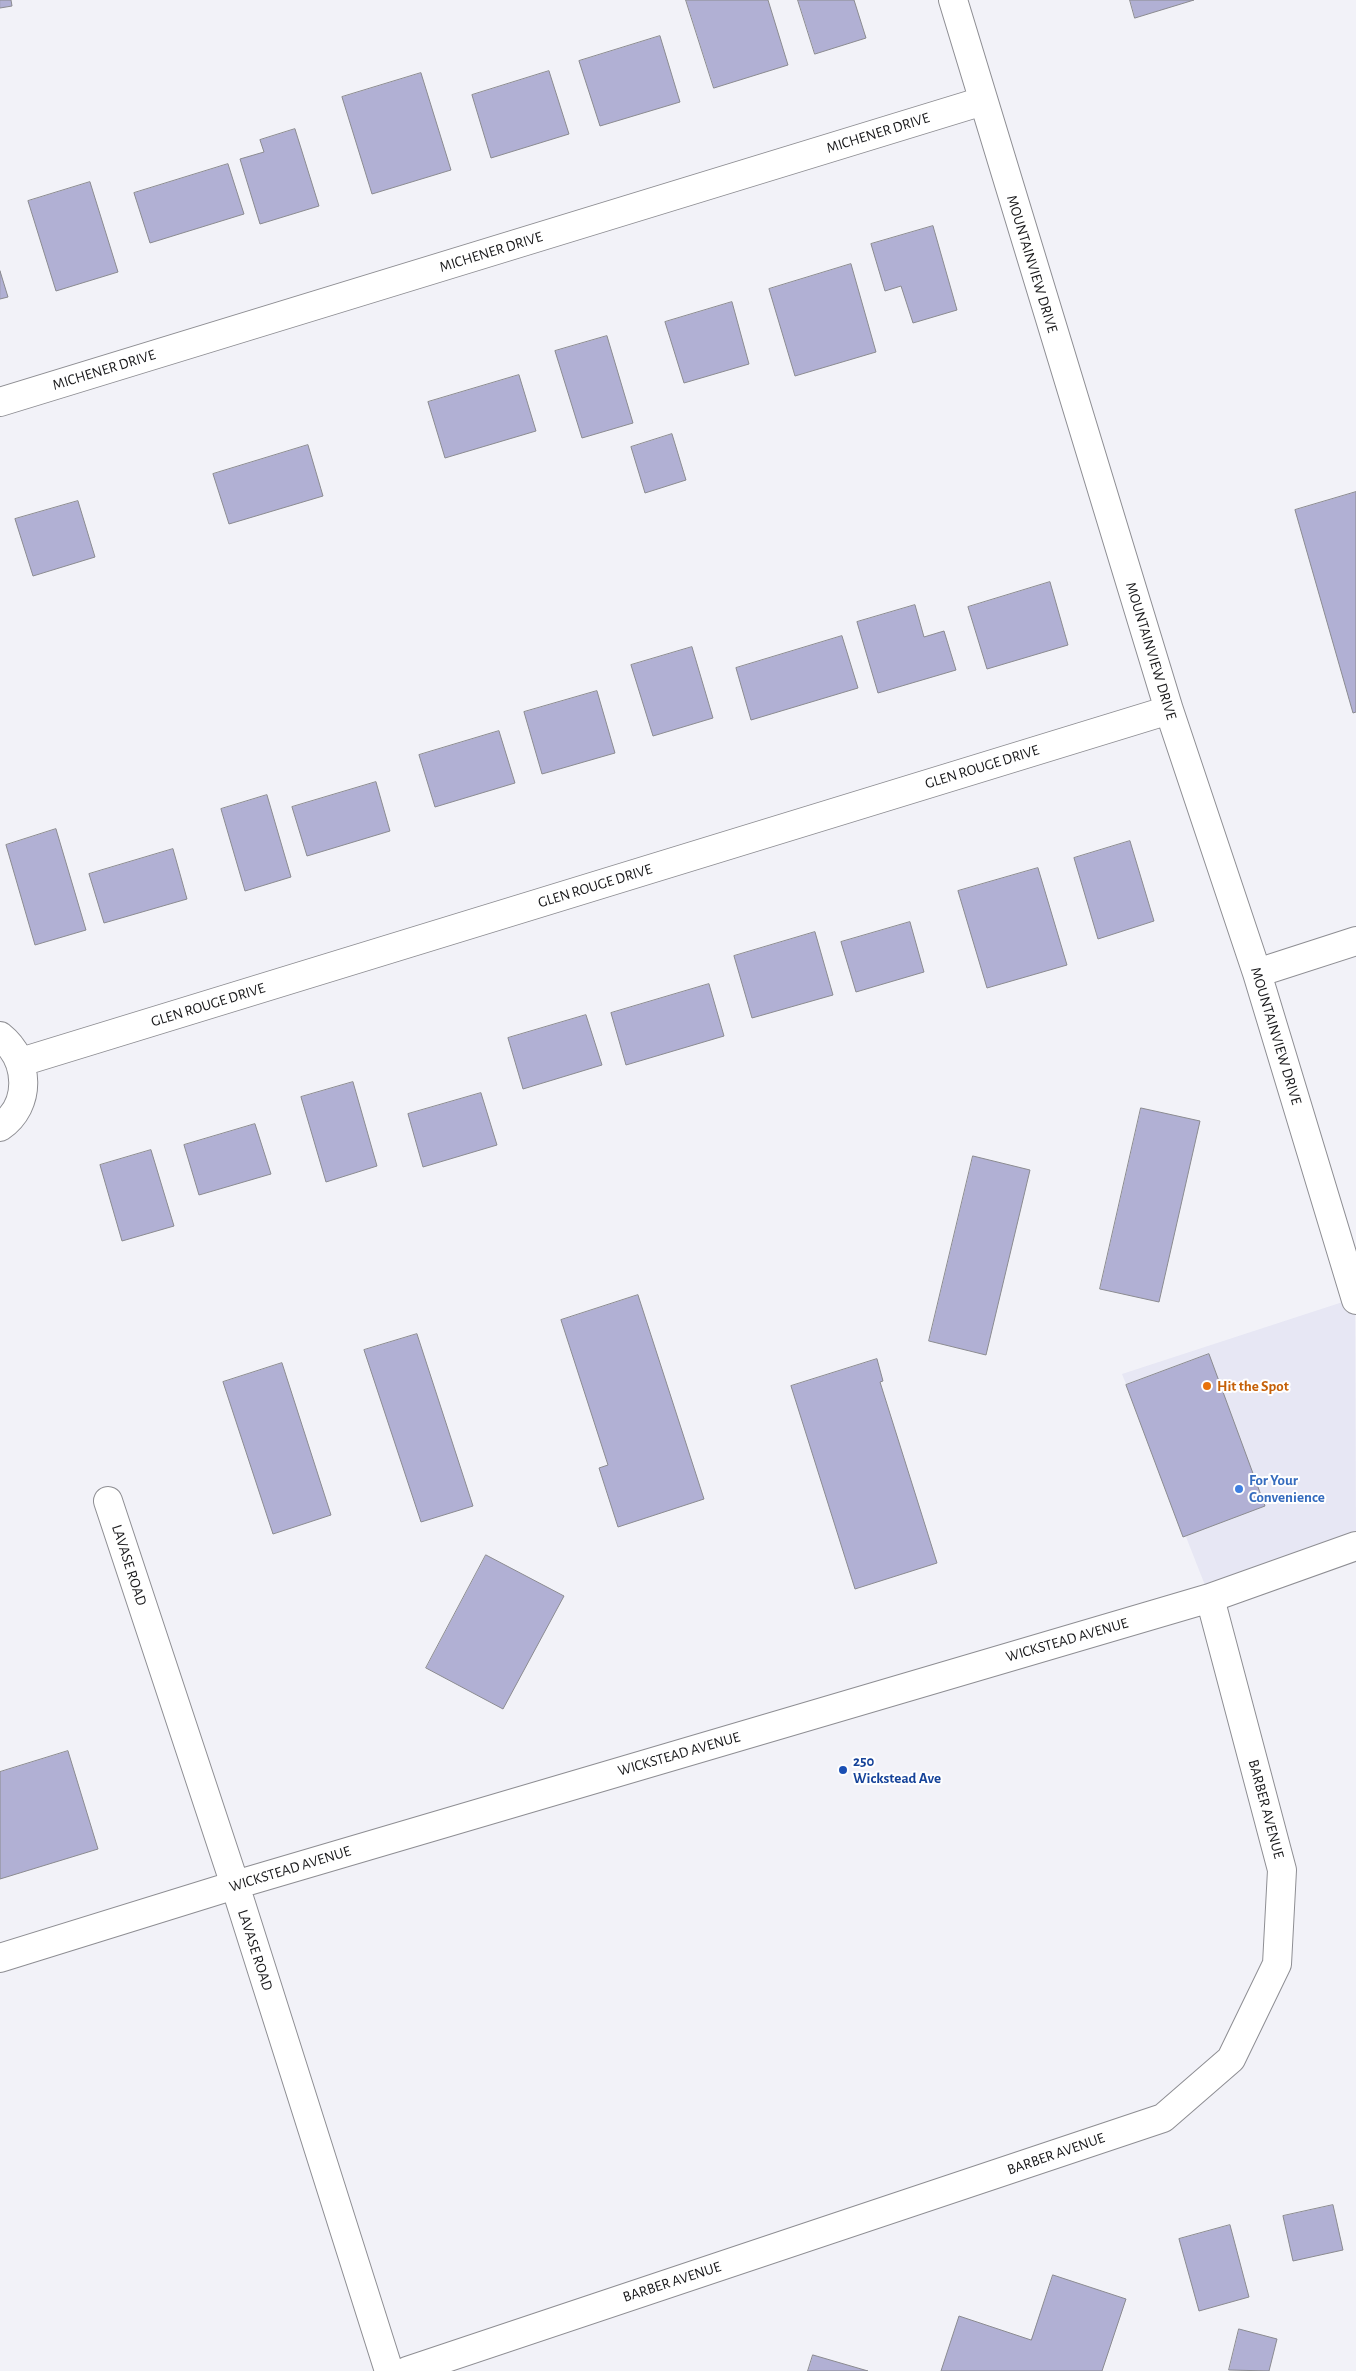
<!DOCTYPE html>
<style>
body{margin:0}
canvas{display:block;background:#f2f2f8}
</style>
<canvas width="1356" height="2371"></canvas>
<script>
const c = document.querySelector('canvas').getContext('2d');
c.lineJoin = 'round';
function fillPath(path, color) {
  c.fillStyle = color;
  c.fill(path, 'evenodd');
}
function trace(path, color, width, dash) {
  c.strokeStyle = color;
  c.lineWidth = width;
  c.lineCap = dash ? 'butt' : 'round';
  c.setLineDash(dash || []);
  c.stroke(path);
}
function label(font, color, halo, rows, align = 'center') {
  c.font = font + ' "Alegreya Sans",sans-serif';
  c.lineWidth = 4;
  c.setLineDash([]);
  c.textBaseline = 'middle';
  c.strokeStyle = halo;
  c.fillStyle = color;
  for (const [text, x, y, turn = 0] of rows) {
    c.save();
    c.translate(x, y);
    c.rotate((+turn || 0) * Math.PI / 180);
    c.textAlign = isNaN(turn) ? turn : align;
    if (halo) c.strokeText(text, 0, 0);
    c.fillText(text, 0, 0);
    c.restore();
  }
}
fillPath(new Path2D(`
 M1355,1298l1,248 -146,52 -88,-224z`), '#e7e7f4');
const building = new Path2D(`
 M0,0h11l1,6 -12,2z
 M686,0h82l20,65 -74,23z
 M798,0h56l12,38 -51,16z
 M1130,0h64l-59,18z
 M660,36l20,66 -80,24 -21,-65z
 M549,71l20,63 -78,24 -19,-63z
 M421,73l30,97 -79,24 -30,-97z
 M295,129l24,77 -59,18 -20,-65 24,-7 -4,-12z
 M228,164l16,50 -94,29 -16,-50z
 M90,182l28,90 -62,19 -28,-90z
 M933,226l24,84 -44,13 -12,-37 -16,5 -14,-47z
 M851,264l25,88 -81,24 -26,-87z
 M0,271l8,26 -8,2z
 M732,302l17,62 -65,19 -19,-61z
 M607,336l26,87 -51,15 -27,-87z
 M519,375l17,56 -91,27 -17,-56z
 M672,434l14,46 -41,13 -14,-46z
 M308,445l15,51 -94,28 -16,-50z
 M1356,492v220l-3,1 -58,-203z
 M78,501l17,56 -62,19 -18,-57z
 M1050,582l18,63 -81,24 -19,-62z
 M915,605l9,32 20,-6 12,39 -78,23 -21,-71z
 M842,636l16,52 -107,32 -15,-52z
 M692,647l21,71 -60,18 -22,-71z
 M597,691l18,62 -73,21 -18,-62z
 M499,731l16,52 -80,24 -16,-52z
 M376,782l14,49 -83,25 -15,-49z
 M267,795l24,82 -46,14 -24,-82z
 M56,829l30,101 -51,15 -29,-100z
 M1130,841l24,80 -56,18 -24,-81z
 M173,849l14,50 -83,24 -15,-49z
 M1038,868l29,97 -80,23 -29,-97z
 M910,922l14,50 -68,20 -15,-50z
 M815,932l18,63 -81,23 -18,-62z
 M709,984l15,52 -98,29 -15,-52z
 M586,1015l16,50 -79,24 -15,-51z
 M353,1082l24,84 -51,16 -25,-85z
 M481,1093l16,52 -74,22 -15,-53z
 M1141,1108l59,13 -41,181 -59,-13z
 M255,1124l16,50 -72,21 -15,-50z
 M151,1150l23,76 -52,15 -22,-76z
 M973,1156l57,14 -44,185 -57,-14z
 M638,1295l66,204 -86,28 -19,-59 9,-3 -47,-145z
 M417,1334l56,172 -52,16 -57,-172z
 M1209,1354l56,152 -82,31 -57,-152z
 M877,1359l6,22 -3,1 57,181 -82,26 -64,-203z
 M282,1363l49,152 -58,19 -50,-152z
 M486,1555l78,41 -61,113 -77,-41z
 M68,1751l30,98 -98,30v-107z
 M1333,2205l10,45 -50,11 -10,-45z
 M1230,2225l19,72 -50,14 -20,-72z
 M1053,2275l73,24 -24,72h-161l18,-55 72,24z
 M1239,2329l38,10 -8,32 -40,-1z
 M813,2355l55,16h-60z`);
fillPath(building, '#b1b0d4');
trace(building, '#8b8b90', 1);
const minor = new Path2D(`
 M953,0l216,710 88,263 99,327
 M0,402l983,-301
 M1257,973l99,-32
 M0,1036c30,24 32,69 0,91
 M21,1062l1148,-352
 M108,1501l127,384 154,486
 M0,1958l235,-73 975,-287 146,-52
 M407,2371l756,-253 68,-59 46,-95 5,-94 -72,-272`);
trace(minor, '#8e8e93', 30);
trace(minor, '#fff', 28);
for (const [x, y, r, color] of [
 [1207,1386,5,"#e8710a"],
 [1239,1489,5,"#3f7fe0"],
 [843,1770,5,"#1a4fb4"]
]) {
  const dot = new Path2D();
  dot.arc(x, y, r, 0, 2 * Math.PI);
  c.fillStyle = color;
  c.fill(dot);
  trace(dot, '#fff', 2);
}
label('15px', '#18181a', '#fff', [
 ["MICHENER DRIVE",878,133,-17],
 ["MICHENER DRIVE",491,252,-17],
 ["MOUNTAINVIEW DRIVE",1032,264,73],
 ["MICHENER DRIVE",104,370,-17],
 ["MOUNTAINVIEW DRIVE",1151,651,73],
 ["GLEN ROUGE DRIVE",982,767,-17],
 ["GLEN ROUGE DRIVE",595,886,-17],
 ["GLEN ROUGE DRIVE",208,1005,-17],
 ["MOUNTAINVIEW DRIVE",1276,1036,73],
 ["LAVASE ROAD",129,1565,72],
 ["WICKSTEAD AVENUE",1067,1640,-16],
 ["WICKSTEAD AVENUE",679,1754,-16],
 ["BARBER AVENUE",1266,1809,75],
 ["WICKSTEAD AVENUE",290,1869,-17],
 ["LAVASE ROAD",255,1950,72],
 ["BARBER AVENUE",1056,2154,-19],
 ["BARBER AVENUE",672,2282,-18]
]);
label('bold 15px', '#c56008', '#fff', [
 ["Hit the Spot",1217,1386]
], 'left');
label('bold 15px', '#366cbe', '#fff', [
 ["For Your",1249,1480],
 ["Convenience",1249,1497]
], 'left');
label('bold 15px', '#164399', '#fff', [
 ["250",853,1761],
 ["Wickstead Ave",853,1778]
], 'left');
</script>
